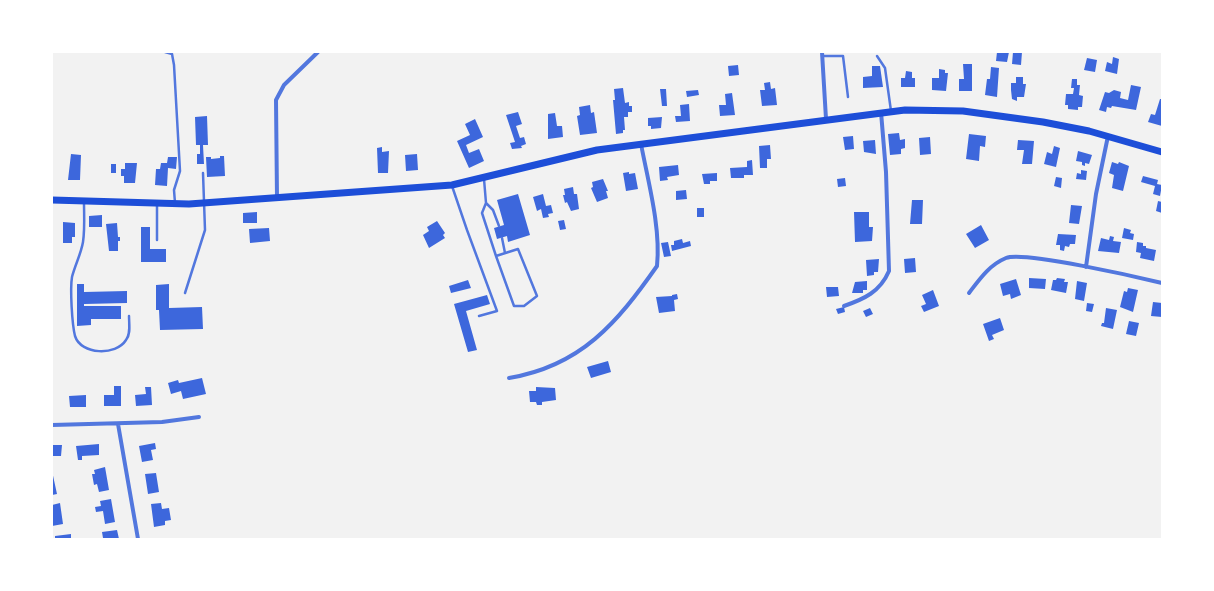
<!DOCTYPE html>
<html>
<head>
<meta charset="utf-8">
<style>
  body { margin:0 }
  #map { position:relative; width:1214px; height:591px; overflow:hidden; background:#f2f2f2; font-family:"Source Sans 3",sans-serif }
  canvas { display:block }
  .frame { position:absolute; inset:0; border:53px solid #fff; pointer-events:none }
</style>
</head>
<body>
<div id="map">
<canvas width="1214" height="591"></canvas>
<div class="frame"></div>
</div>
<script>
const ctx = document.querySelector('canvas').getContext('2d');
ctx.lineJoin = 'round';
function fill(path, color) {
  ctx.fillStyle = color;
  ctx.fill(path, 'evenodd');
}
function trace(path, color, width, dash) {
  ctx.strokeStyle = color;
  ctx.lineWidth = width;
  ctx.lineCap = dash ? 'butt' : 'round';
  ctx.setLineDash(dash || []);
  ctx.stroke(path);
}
fill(new Path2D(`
  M997 52H1009L1007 62 996 61Z
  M1013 52H1022L1021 65 1012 64Z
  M1113 57 1119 59 1117 74 1105 71 1107 62 1112 64Z
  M1087 58 1097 60 1095 72 1084 70Z
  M963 64H972V91H959V79H964Z
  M738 65 739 75 729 76 728 66Z
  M872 66H880L883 87 863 88V77L872 76Z
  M991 67 999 68 997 97 985 95 987 79H990Z
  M939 69 945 70V73H948L946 91 932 90V78H939Z
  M906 71 912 72V78H915V87H901V78H905Z
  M1016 77H1023V84H1026L1024 97H1017V101L1012 99 1011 90V83H1016Z
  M1072 79H1077V85H1080L1079 95 1083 96 1082 107H1078V110L1068 109V105H1065L1066 94H1073L1074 88H1071Z
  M770 82 771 89 775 88 777 105 762 106 760 90H765L764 83Z
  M1131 85 1141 87 1136 110 1112 106 1111 108 1107 107 1106 112 1099 110 1105 92 1109 93 1114 90 1121 92 1120 98 1128 100Z
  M623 88 625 103 629 102V106H632V112H628V117H624L625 130H623V133L616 134 613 100H615L614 89Z
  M660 89H666L667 106H662Z
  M698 90 699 95 687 97 686 91Z
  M732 93 735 115 720 116 719 105H726L725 94Z
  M1160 99H1162V126L1148 122 1151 114 1155 115Z
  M689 104 690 121 676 122 675 116H681L680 105Z
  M590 105 591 113 594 112 597 133 580 135 577 116 580 115 579 107Z
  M518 112 522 124 516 126 520 138 524 137 526 144 521 146 522 148 512 149 510 143 515 142 506 115Z
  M555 113 557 126H562L563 137 548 139V114Z
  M207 116 208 145H203L204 164H197V154H200V145H196L195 117Z
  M662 117 661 128 651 129V126H648V118Z
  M475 119 483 137 466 145 469 153 479 149 484 161 469 168 457 141 470 135 465 124Z
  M899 133 900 140 905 139V148L901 149V154L890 155 888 134Z
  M969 134 986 136 985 147 980 146 979 161 966 159Z
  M853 136 854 149 845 150 843 137Z
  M930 137 931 154 920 155 919 138Z
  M875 140 876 154 864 152 863 141Z
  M1018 140 1034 141 1032 164H1022L1024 150H1017Z
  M770 145 771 159H767V168H760L759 146Z
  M1054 146 1060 148 1056 167 1044 164 1047 152 1052 154Z
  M382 147V152L389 151 388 173H378L377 148Z
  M1078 151 1092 155 1089 164 1085 163V166L1082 165V162L1076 161Z
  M71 154 81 155 80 180H68Z
  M417 154 418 170 406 171 405 155Z
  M220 156H224L225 176 207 177 206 157H211V159L220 158Z
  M168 157H177L176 169 168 168 167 186 155 185 156 169H160L161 163H167Z
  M752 160 753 175H744V178H731L730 168 747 167V161Z
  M1112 162 1118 164 1119 162 1129 166 1123 191 1112 188 1114 175 1109 173Z
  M125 163H137L135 183H124V176H121V169H125Z
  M111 164H116V173H111Z
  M678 165 679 175 667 177 668 180 660 181 659 167Z
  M1081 170 1087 171 1086 180 1076 179 1077 173 1081 174Z
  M629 172V174L635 173 638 189 626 191 623 173Z
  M717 173V181H710V184H704L702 174Z
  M1143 176 1158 180 1157 184 1162 185 1160 196 1153 194 1155 186 1141 182Z
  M1056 177 1062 178 1061 188 1054 186Z
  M845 178 846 186 838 187 837 179Z
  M603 179 608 191H606L608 198 597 202 591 188 593 187 592 182Z
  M573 187 574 194H577L579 209 571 211 567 202 565 203 563 195H565L564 189Z
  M686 190 687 199 676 200V191Z
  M518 194 530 235 508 242 507 236 497 239 494 228 504 225 497 200Z
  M543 194 546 206 551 205 553 213 548 214 549 217 543 218 541 209 537 211 533 197Z
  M912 200H923L922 224H910Z
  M1158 201 1162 202V213L1156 211Z
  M1071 205 1082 206 1079 224 1069 223Z
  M697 208H704V217H697Z
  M257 212V223H243V213Z
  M854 212H869V227H873L872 241 855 242Z
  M102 215V227H89V216Z
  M564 220 566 229 560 230 558 221Z
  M437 221 445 233 443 235 445 238 429 248 423 235 429 231 427 227Z
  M63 222 75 223V237H72V243H63Z
  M117 223 118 237H120V241H118V251H109L106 224Z
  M981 225 989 240 975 248 966 234Z
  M141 227H150V249H166V262H141Z
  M269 228 270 241 250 243 249 229Z
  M1124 228 1131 230 1130 233 1134 234 1133 240 1122 238Z
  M1058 234 1076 235 1075 244H1070L1069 247 1065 246 1064 251 1060 250V245H1056Z
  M1110 236 1114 237 1113 241 1121 242 1119 253 1098 251 1101 238 1109 240Z
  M682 239 683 243 690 241 691 246 672 251 671 245H674V241Z
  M668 242 671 256 664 257 661 243Z
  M1137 242 1143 243V246H1146V248L1156 250 1154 261 1140 258 1141 253 1136 252Z
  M915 258 916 272 905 273 904 259Z
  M879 259 878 272H874V275L867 276 866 260Z
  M1029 278 1046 279 1045 289 1029 288Z
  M1057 278 1065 279 1064 282H1068L1066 293 1051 290 1053 280H1056Z
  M1016 279 1021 295 1011 299 1010 294 1003 296 1000 284Z
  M468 280 471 288 451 293 449 286Z
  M867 281V290H863V293H852L855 282Z
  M1077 281 1087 283 1084 301 1075 299Z
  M77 284H84V292L127 291V303L84 304V306H121V319H91V325L77 326Z
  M169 284V308L202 307 203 329 160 330 159 310H156V285Z
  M826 287H838L839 296 827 297Z
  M1128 288 1138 290 1133 312 1120 307 1124 291 1127 292Z
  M933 290 939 306 924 312 921 306 926 304 922 295Z
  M677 294 678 299 674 300 675 311 659 313 656 297 672 296V295Z
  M487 295 490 304 466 311 477 350 468 352 454 304Z
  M1153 302 1162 303V317L1151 316Z
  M1087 303 1094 304 1092 312 1086 311Z
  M844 307 845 312 838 314 836 309Z
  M870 308 873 314 866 317 863 311Z
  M1106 308 1117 310 1113 329 1101 326 1102 323H1104Z
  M1000 318 1004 330 992 335 994 339 989 341 983 324Z
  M1129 321 1139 323 1136 336 1126 334Z
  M608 361 611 372 591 378 587 367Z
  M202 378 206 394 183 399 181 391 171 394 168 383 178 380 179 383Z
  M114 386H121V406H104V395H114Z
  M145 387H151L152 405 136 406 135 395 146 394Z
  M536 387 555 388 556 400 542 402V405H537L536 402H530L529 391H536Z
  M86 395V407H70L69 396Z
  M155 443 156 449 151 450 153 460 142 462 139 446Z
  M99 444V455L82 456V460H78L76 446Z
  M52 445H62L61 456H52Z
  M105 467 109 490 99 492 97 484 94 485 92 474H95L94 470Z
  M52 471 57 494 52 495Z
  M156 473 159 492 148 494 145 474Z
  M111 499 115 522 105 524 103 511 96 512 95 507 101 506 100 501Z
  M60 503 63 524 52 526V505Z
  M161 503 162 509 169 508 171 520 165 521V525L154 527 151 504Z
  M117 530 119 539 103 538 102 532Z
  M71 534V539H55V536Z`), '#3d67dc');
trace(new Path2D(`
  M165 52 172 54 174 65 180 171 174 190 175 203
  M822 56H843L848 97
  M877 56 885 68 891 111
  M484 179 486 203 482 213 496 256 518 249 537 296 524 306H514L496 256
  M452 186 467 230 497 311 479 316
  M84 202C84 215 85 229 83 242 81 254 75 265 72 277 70 289 72 324 75 336 81 355 116 356 126 340 131 334 129 324 129 316
  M486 203 493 210 499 226
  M502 238 505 253
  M157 240V205
  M185 293 205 230 203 173`), '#5277de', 2.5);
trace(new Path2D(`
  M822 52 826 119
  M277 198 276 100 284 85 318 52
  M1086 267 1096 194 1108 136
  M969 293C979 280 989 265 1006 258 1024 251 1137 277 1162 283
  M844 306C864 299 880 292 889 271L886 172 881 112
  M509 378C581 366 617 323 657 266 661 228 648 181 641 144
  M118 424 138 539
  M52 425 162 422 199 417`), '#5277de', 4);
trace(new Path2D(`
  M52 200 189 204 452 185 597 150 905 110 963 111 1043 122 1089 131 1162 152`), '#1d4ed8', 7);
</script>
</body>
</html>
